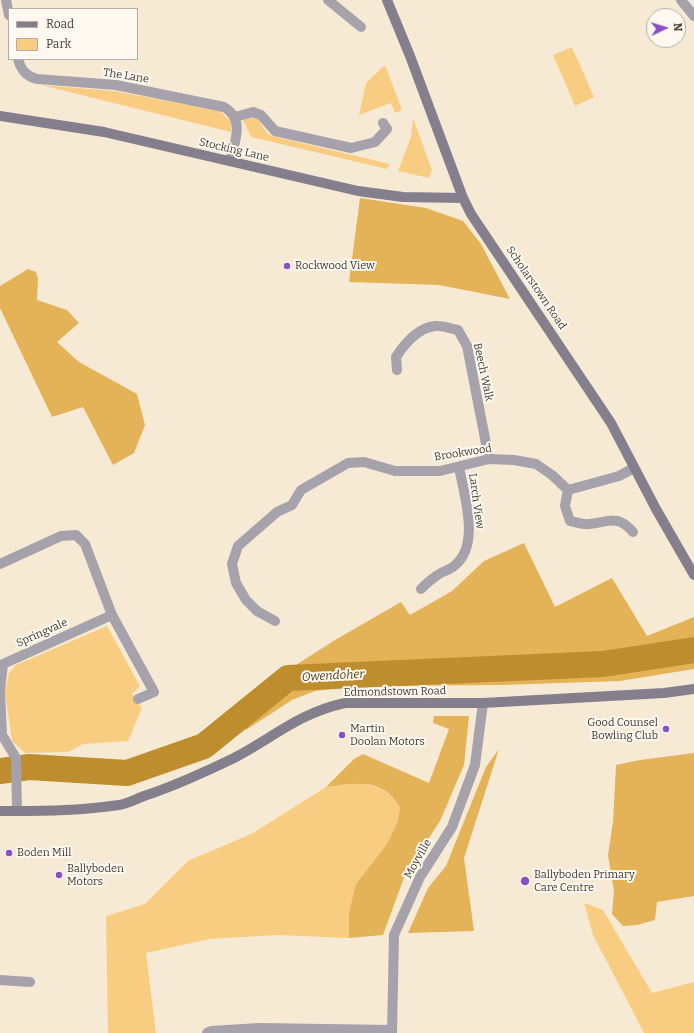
<!DOCTYPE html>
<html>
<head>
<meta charset="utf-8">
<style>
  body { margin:0 }
  #map { position:relative; width:694px; height:1033px; overflow:hidden; background:#f7ead5; font-family:Bitter,serif }
  canvas { display:block }
  .legend { position:absolute; left:8px; top:8px; width:130px; height:52px; box-sizing:border-box; background:#fef8f0; border:1px solid #b2ada5; margin:0; padding:5px 7px; list-style:none; font-size:12px; color:#413c34 }
  .legend li { display:flex; align-items:center; gap:8px; height:20px }
  .legend b { width:20px; border:1px solid #b2ada5 }
  .north { position:absolute; left:646px; top:8px; width:40px; height:40px; box-sizing:border-box; background:#fef8f0; border:1px solid #b2ada5; border-radius:50%; rotate:86deg; font-size:11px; font-weight:700; line-height:16px; text-align:center; color:#413c34 }
  .north::after { content:''; display:block; margin:auto; width:14px; height:18px; background:#884fc6; clip-path:polygon(50% 0,100% 100%,50% 72%,0 100%) }
</style>
</head>
<body>
<div id="map">
<canvas width="694" height="1033"></canvas>
<ul class="legend">
<li><b style="height:5px;background:#847f8d"></b>Road</li>
<li><b style="height:11px;background:#f9cd81"></b>Park</li>
</ul>
<div class="north">N</div>
</div>
<script>
const ctx = document.querySelector('canvas').getContext('2d');
ctx.lineJoin = 'round';
function fill(path, color) {
  ctx.fillStyle = color;
  ctx.fill(path, 'evenodd');
}
function trace(path, color, width, dash) {
  ctx.strokeStyle = color;
  ctx.lineWidth = width;
  ctx.lineCap = dash ? 'butt' : 'round';
  ctx.setLineDash(dash || []);
  ctx.stroke(path);
}
function write(font, color, halo, rows, align = 'center') {
  ctx.font = font + ' Bitter,serif';
  ctx.lineWidth = 4;
  ctx.setLineDash([]);
  ctx.textBaseline = 'middle';
  ctx.strokeStyle = halo;
  ctx.fillStyle = color;
  for (const [text, x, y, turn = 0] of rows) {
    ctx.save();
    ctx.translate(x, y);
    ctx.rotate((+turn || 0) * Math.PI / 180);
    ctx.textAlign = isNaN(turn) ? turn : align;
    if (halo) ctx.strokeText(text, 0, 0);
    ctx.fillText(text, 0, 0);
    ctx.restore();
  }
}
fill(new Path2D(`
  M572 47 594 97 575 106 553 55Z
  M385 65 402 110 395 113 391 103 359 115 366 83Z
  M41 85 114 91 220 111 231 122V132Z
  M249 117 258 119 267 133 272 136 390 164 387 169 251 137 243 120Z
  M413 118 432 170 429 178 398 171 411 137Z
  M107 626 140 686 132 694 142 708 128 741 83 744 68 752 25 753 12 741 5 692 9 673 16 665Z
  M357 783C378 785 390 790 400 808L397 823 387 844 356 884 349 912V938L277 935 210 939 146 953 156 1033H108L106 916 145 904 188 861 253 833 326 787Z
  M584 903 603 910 652 993 694 982V1033H644L593 935Z`), '#f9cd81');
fill(new Path2D(`
  M360 198 426 208 463 221 481 244 510 299 439 285 349 282Z
  M28 269 36 272 38 279 37 300 67 310 79 323 57 342 79 362 137 394 145 425 134 453 113 465 83 407 52 417 0 308V286Z
  M524 543 555 607 612 578 647 636 694 617V669L620 681 501 685 358 686 315 691 292 700 246 730 234 711 285 672 335 640 401 602 410 615 452 591 484 561Z
  M434 716H469L464 765 440 821 405 875 383 935 349 938V912L356 884 387 844 397 823 400 808C383 777 357 783 326 787L354 759 363 754 429 783 449 729 433 723Z
  M499 749 464 858 474 931 408 933 428 888 446 866 486 767Z
  M694 753V896L657 902 655 920 637 925 623 926 612 914 614 891 608 855 613 822 616 765 640 760Z`), '#e4b257');
trace(new Path2D(`
  M0 771 29 767 127 773 204 746 288 678 603 664 694 650`), '#be8d2e', 26);
trace(new Path2D(`
  M6 0 9 15
  M328 0 361 27
  M681 0 694 16
  M18 59C21 70 26 76 37 79L116 85 224 107C245 119 235 142 230 161
  M235 117 253 112 261 115 275 131 351 148 375 142 387 129 383 123
  M397 370 396 357C405 343 418 328 435 326 442 325 451 329 458 330L467 346 489 459
  M568 490 565 506 570 521C576 522 583 525 589 524 609 522 617 514 633 532
  M0 564 61 536 76 535 85 544 112 615 154 692 138 699
  M421 589C425 585 430 580 435 577 440 572 448 571 454 566 481 546 464 495 459 467
  M275 621 257 611 246 600 236 583 232 564 238 546 277 512 292 505 301 490 348 463 364 462 395 471H440L489 459 514 460 536 464 552 475 568 490 619 476 634 468
  M17 811 16 758 2 735 0 691 3 664 112 615
  M0 980 30 982
  M207 1033 211 1031 259 1028 392 1030
  M392 1033 394 935 420 877 452 827 475 765 483 703`), '#a6a2ac', 10);
trace(new Path2D(`
  M387 0 410 56 463 198 471 214 611 423 656 509 694 575
  M0 116 104 132 358 191 403 197 463 198
  M0 811C39 811 80 811 119 805 127 804 136 799 144 796 175 786 205 772 234 758 274 737 299 713 345 703H483L664 693 694 689`), '#847f8d', 10);
for (const [x, y, r, color] of [
  [287,266,4,"#884fc6"],
  [666,729,4,"#884fc6"],
  [342,735,4,"#884fc6"],
  [9,853,4,"#884fc6"],
  [59,875,4,"#884fc6"],
  [525,881,5,"#884fc6"]
]) {
  const dot = new Path2D();
  dot.arc(x, y, r, 0, 2 * Math.PI);
  ctx.fillStyle = color;
  ctx.fill(dot);
  trace(dot, '#fef8f0', 1.5);
}
write('11px', '#413c34', '#fef8f0', [
  ["The Lane",126,76,9],
  ["Stocking Lane",234,150,13],
  ["Scholarstown Road",536,288,56],
  ["Beech Walk",483,372,78],
  ["Brookwood",463,453,-9],
  ["Larch View",476,501,82],
  ["Springvale",42,633,-24],
  ["Edmondstown Road",395,692,-1],
  ["Moyville",418,859,-60]
]);
write('11px', '#413c34', '#fef8f0', [
  ["Rockwood View",295,266],
  ["Good Counsel",658,723,"right"],
  ["Bowling Club",658,736,"right"],
  ["Martin",350,729],
  ["Doolan Motors",350,742],
  ["Boden Mill",17,853],
  ["Ballyboden",67,869],
  ["Motors",67,882],
  ["Ballyboden Primary",534,875],
  ["Care Centre",534,888]
], 'left');
write('italic 12px', '#55401a', '#fef8f0', [
  ["Owendoher",333,676,-3]
]);
</script>
</body>
</html>
